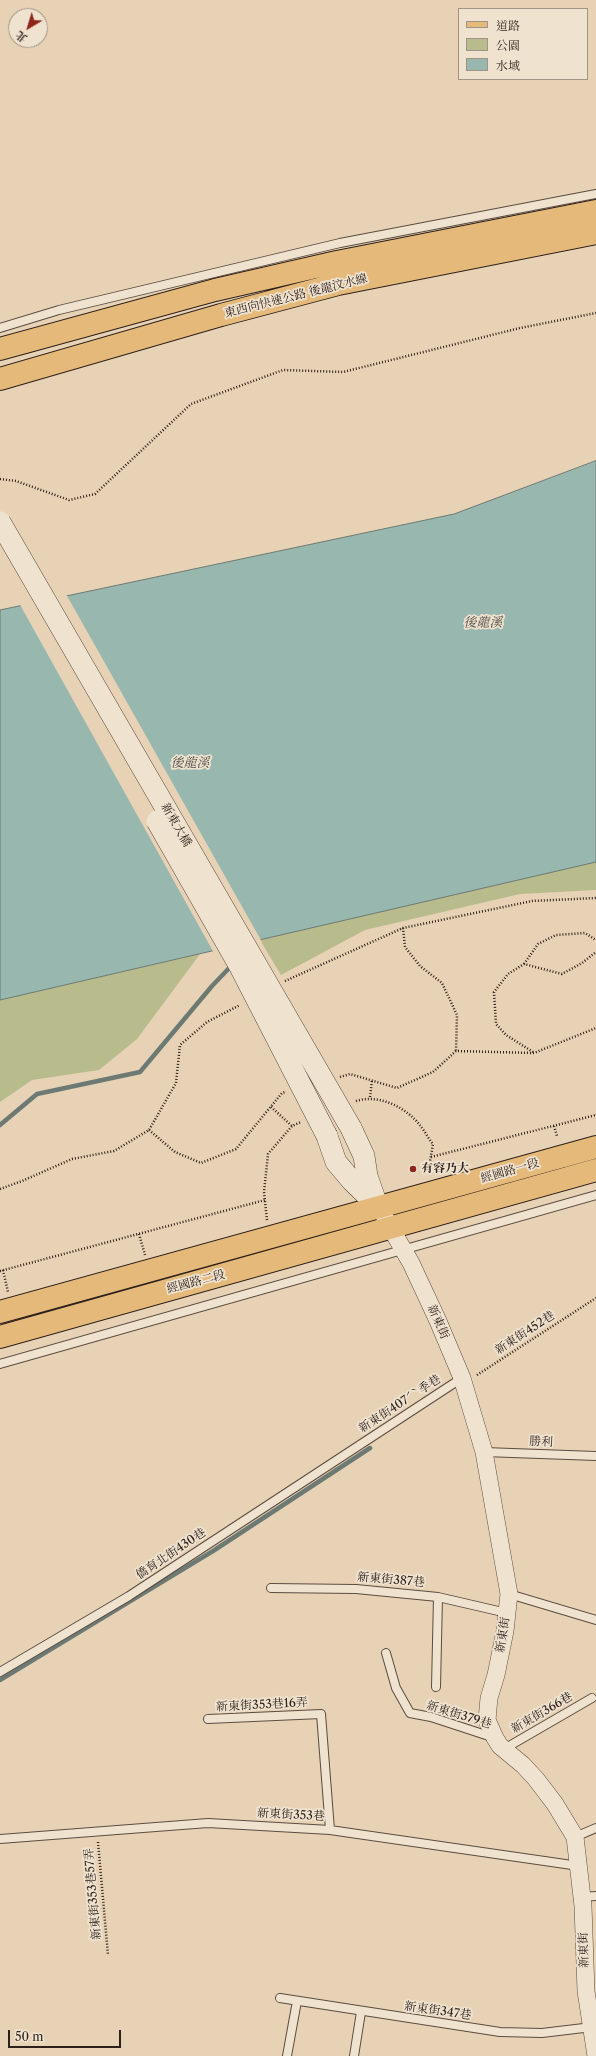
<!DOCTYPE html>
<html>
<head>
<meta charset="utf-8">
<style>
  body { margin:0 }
  #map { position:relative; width:596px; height:2056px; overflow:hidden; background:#e7d2b5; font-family:"Libre Caslon Text","Noto Serif TC",serif }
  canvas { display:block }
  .legend { position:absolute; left:458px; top:8px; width:130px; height:72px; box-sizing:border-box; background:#efe2cf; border:1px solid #a19486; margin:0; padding:5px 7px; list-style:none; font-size:12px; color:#2d1f19 }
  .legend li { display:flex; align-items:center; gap:8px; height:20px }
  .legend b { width:20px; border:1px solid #a19486 }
  .north { position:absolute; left:8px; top:8px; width:40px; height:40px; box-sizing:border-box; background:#efe2cf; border:1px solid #a19486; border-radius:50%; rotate:218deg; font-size:11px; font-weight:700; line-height:16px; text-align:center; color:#2d1f19 }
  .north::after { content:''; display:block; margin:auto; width:14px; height:18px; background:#8f2418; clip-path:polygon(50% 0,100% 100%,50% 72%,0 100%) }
  .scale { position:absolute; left:8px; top:2030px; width:113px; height:18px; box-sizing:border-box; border:2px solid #2d1f19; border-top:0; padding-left:5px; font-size:12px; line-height:14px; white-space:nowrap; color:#2d1f19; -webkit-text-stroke:3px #efe2cf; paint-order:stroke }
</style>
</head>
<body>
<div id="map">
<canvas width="596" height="2056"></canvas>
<ul class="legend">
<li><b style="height:5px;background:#e4b97a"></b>道路</li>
<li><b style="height:11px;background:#b8bb8c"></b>公園</li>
<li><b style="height:11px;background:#97b7af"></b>水域</li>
</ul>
<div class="north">北</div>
<div class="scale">50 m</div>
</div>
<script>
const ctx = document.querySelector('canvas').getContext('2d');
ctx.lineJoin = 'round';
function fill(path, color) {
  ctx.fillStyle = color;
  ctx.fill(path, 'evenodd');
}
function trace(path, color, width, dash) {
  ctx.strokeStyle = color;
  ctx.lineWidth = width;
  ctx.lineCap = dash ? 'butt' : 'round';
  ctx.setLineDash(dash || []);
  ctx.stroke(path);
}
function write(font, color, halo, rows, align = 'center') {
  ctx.font = font + ' "Libre Caslon Text","Noto Serif TC",serif';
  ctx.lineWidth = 3.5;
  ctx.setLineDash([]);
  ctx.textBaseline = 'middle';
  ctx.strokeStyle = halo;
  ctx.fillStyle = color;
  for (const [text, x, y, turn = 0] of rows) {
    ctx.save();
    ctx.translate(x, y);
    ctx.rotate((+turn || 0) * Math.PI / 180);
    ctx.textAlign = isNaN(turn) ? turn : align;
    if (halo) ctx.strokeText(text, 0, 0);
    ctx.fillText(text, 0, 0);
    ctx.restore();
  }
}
fill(new Path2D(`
  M596 857V890L520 894 365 930 281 975 260 940Z
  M200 954 137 1039 99 1070 32 1080 0 1102V1000Z`), '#b8bb8c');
const water = new Path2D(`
  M596 461V862L0 1000V610L454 514Z`);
fill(water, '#97b7af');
trace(water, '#6d7a73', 1);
fill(new Path2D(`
  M66 594 262 942 214 953 19 603Z`), '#e7d2b5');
trace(new Path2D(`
  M0 1125 37 1094 140 1072 212 986 233 964
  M0 1680 213 1551 370 1448`), '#6d7a73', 4.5);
const service = new Path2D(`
  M0 328 59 310 340 243 596 194
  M0 1364 596 1195
  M484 1452 596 1456
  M271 1588 356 1589 438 1597 507 1613
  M509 1594 596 1620
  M386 1653 396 1688 410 1713 431 1717 495 1738
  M0 1672 129 1596 462 1378
  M436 1687 438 1597
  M208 1719 321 1714 330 1830
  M504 1749 592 1698
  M575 1837 596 1828
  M0 1839 208 1823 330 1830 579 1866
  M582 1897 596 1896
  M280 1998 500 2032 542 2033 592 2027
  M287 2056 297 2001
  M354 2056 361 2012`);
const minor = new Path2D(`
  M385 1218 411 1263 438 1321 462 1378 484 1452 509 1594 505 1631 496 1675 489 1698 487 1720 495 1738 500 1746 523 1765 536 1779 555 1804 575 1837 583 1906 586 1991 596 2056`);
const tertiary = new Path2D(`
  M351 1128 364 1156 367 1176 376 1202
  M327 1136 336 1162 352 1181 378 1206`);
const primary = new Path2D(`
  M0 1312 596 1147
  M0 1337 596 1170`);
const trunk = new Path2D(`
  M0 349 215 290 337 262 596 211
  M0 379 221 315 338 284 596 233`);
trace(service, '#5c4c40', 10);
trace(minor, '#5c4c40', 18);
trace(tertiary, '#5c4c40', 22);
trace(primary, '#2d1f19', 24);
trace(trunk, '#2d1f19', 24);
trace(new Path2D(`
  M0 479 16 481 69 500 95 494 191 404 283 370 343 372 520 328 596 313
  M403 928 405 947 420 966 442 983 457 1015 456 1051
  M524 964 538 944 556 935 585 933 596 940
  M285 981 403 928 532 901 596 898
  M533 1052 506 1035 496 1024 494 992 508 974 524 964 562 974 582 963 596 952
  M340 1077 350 1074 397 1088 433 1072 456 1051 534 1053 596 1028
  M370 1097 372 1080
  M356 1101C378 1094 404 1106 419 1124 424 1130 428 1138 433 1144L429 1167
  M271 1107 292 1126
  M554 1126 557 1136
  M149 1130 175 1152 201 1163 236 1149 282 1093 285 1092
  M431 1157 596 1115
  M0 1189 22 1181 72 1159 114 1151 149 1130 176 1083 180 1045 207 1022 240 1005
  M267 1220 264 1192 268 1154 292 1126 301 1122
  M139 1234 145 1255
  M3 1270 8 1292
  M0 1271 265 1200
  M477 1375 596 1298
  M98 1842 108 1955`), '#2d1f19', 2.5, [1, 2]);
trace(service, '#efe2cf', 8);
trace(minor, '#efe2cf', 17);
trace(tertiary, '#efe2cf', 21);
trace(primary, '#e4b97a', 22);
trace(trunk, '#e4b97a', 22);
const tertiaryBridge = new Path2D(`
  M0 522 351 1128
  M157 821 239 965 327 1136`);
trace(tertiaryBridge, '#5c4c40', 22, []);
trace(tertiaryBridge, '#efe2cf', 21);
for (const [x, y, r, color] of [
  [413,1169,4,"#8f2418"]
]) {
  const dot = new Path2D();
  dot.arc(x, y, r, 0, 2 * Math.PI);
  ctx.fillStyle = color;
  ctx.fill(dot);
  trace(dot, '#efe2cf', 1.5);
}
write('12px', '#2d1f19', '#efe2cf', [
  ["東西向快速公路 後龍汶水線",296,296,-14],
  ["新東大橋",176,825,60],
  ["經國路一段",510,1171,-16],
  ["經國路二段",196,1282,-15],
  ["新東街",438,1322,66],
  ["新東街452巷",525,1333,-33],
  ["新東街407ˊˋ季巷",400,1404,-33],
  ["勝利",541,1442,2],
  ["僑育北街430巷",171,1554,-34],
  ["新東街387巷",391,1580,5],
  ["新東街",503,1635,-81],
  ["新東街353巷16弄",262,1705,-3],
  ["新東街366巷",542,1713,-30],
  ["新東街379巷",459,1715,17],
  ["新東街353巷",291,1815,3],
  ["新東街353巷57弄",93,1894,-95],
  ["新東街",584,1950,-92],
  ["新東街347巷",438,2011,8]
]);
write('bold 12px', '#2d1f19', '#efe2cf', [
  ["有容乃大",421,1169]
], 'left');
write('italic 13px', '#4d4d46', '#efe2cf', [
  ["後龍溪",483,623,-1],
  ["後龍溪",190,763]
]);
</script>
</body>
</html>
